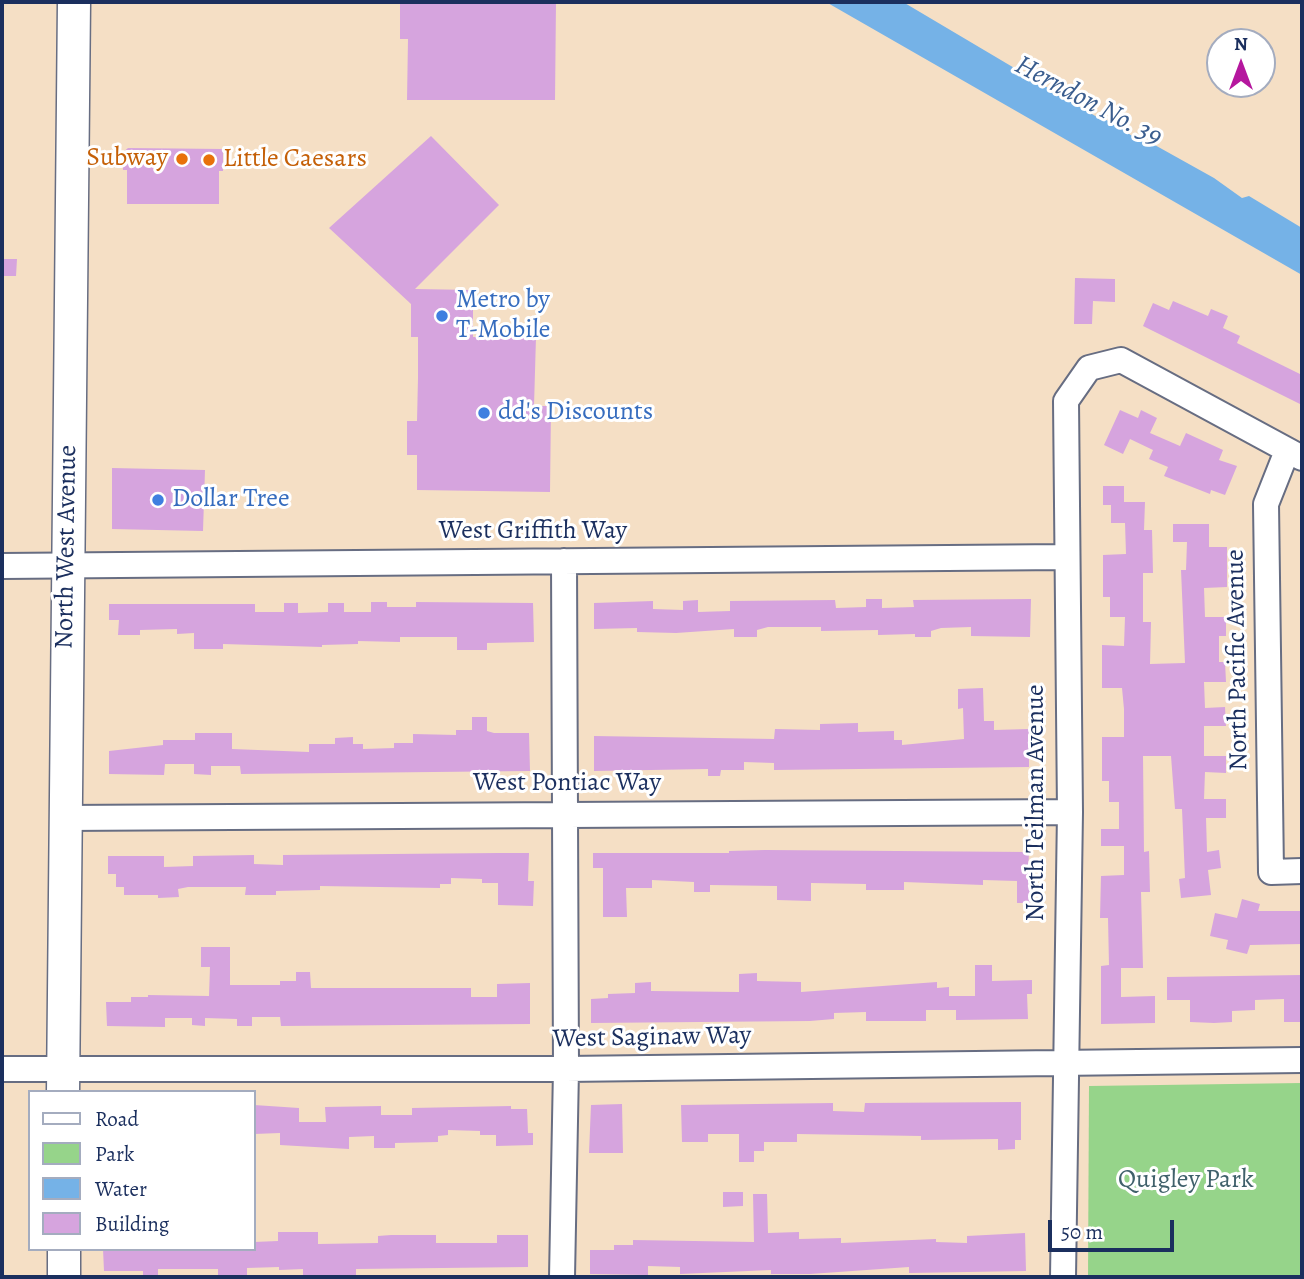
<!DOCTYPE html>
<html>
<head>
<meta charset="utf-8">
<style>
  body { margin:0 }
  #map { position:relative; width:1304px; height:1279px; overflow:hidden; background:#f5dfc5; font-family:Alegreya,serif }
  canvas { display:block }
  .frame { position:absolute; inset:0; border:4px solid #1b2f5e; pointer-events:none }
  .legend { position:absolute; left:28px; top:1090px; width:228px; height:161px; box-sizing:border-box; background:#fff; border:2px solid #a4acbf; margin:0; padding:9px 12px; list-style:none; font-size:21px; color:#1b2f5e }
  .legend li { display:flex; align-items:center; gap:14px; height:35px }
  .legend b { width:35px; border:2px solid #a4acbf }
  .north { position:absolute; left:1206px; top:28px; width:70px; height:70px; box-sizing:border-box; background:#fff; border:2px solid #a4acbf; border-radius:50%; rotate:0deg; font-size:19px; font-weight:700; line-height:28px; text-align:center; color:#1b2f5e }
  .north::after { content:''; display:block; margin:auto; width:24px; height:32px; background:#b5179e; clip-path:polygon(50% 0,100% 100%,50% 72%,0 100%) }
  .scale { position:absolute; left:1048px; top:1220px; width:126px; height:32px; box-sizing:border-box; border:4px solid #1b2f5e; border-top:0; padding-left:9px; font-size:21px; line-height:24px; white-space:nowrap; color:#1b2f5e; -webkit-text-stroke:5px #fff; paint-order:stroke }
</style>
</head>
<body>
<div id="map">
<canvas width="1304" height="1279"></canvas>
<div class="frame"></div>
<ul class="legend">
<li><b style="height:9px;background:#fff"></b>Road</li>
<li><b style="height:19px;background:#96d48a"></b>Park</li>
<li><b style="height:19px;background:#75b2e7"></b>Water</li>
<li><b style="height:19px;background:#d6a4de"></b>Building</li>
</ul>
<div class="north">N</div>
<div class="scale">50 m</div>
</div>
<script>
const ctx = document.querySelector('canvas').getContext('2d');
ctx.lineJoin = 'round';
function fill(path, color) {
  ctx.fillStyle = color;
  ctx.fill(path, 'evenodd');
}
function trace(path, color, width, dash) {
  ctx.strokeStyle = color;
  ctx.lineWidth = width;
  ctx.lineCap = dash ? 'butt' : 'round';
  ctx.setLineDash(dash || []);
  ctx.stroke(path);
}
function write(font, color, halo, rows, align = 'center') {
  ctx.font = font + ' Alegreya,serif';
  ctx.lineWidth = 6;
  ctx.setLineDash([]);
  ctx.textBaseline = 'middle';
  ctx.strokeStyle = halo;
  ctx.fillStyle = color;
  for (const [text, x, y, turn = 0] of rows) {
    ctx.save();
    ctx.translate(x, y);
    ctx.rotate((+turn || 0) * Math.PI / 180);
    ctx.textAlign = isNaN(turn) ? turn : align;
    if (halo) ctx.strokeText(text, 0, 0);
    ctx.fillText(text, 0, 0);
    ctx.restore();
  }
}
fill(new Path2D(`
  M1302 1083V1277H1088L1089 1086Z`), '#96d48a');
fill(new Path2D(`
  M826 2H903L1097 117 1112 122 1138 140 1153 144 1214 178 1242 198 1249 196 1302 228V275Z`), '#75b2e7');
fill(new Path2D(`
  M400 2H556L555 100H407L408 39H400Z
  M431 136 499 205 415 289 473 290V337H536L534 406H551L550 492 417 490V455H407V421H417L418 378V337H411V304L329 228Z
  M128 148 223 149V171H219V204H127V170H123L122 153Z
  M2 259H17L16 276H2Z
  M1075 278 1115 279V302L1093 301 1092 324H1074Z
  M1173 301 1208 316 1211 309 1228 316 1223 328 1240 336 1237 343 1302 375V405L1143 326 1153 303 1169 310Z
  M1120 410 1138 418 1141 410 1157 418 1150 433 1180 446 1186 433 1223 450 1219 460 1237 466 1225 495 1211 490 1210 494 1164 476 1168 467 1149 459 1153 450 1130 439 1123 454 1104 445Z
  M112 468 205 470 203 531 112 529Z
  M1103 486H1124V502H1145L1144 530H1152L1153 573H1143V622H1151L1150 664 1185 663 1181 570H1186L1187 542H1173V524H1209V547H1227V587L1204 588 1205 617H1226V636H1219V662H1225L1226 682H1204L1205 708 1225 707 1226 726H1204V756H1226V773L1205 772 1204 799H1226V818H1206L1207 852 1219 850 1221 868 1208 870 1211 895 1181 898 1179 879 1185 878 1182 809H1175L1171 756H1143L1144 852 1149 851 1150 892H1141L1143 968H1121V997L1155 996V1023L1101 1024V966L1109 965 1108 918H1100L1101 876 1124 875V846H1101V829H1119V802H1109V781H1102V737H1124V709L1122 688H1102V645L1124 646 1125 617H1110V597H1103V555L1126 554 1125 523H1111V505H1103Z
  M866 599H882V608L914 607 913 600 1031 599 1030 637 971 636V627L941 628 931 631V637H915V634L878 635V630L821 631V627H768L757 630V637H734V629L676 633 637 632V628L594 629V603L653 601V609L683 610V601L698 600V612L730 611V601L835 600 836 608 866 607Z
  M371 602H387V607H416V602L533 603 534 642 487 643V650H457V637H400V642L358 641V644L322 645V647L223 644V649H194V633L177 634V629L140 630V635H118L119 620H109V604H255V612H284V603H298V613L328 612V603H344V612H371Z
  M983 688 984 721H994V730L1029 729V767L774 770V763L744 762V770H721L720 776H708V769L594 771V736L774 739 775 729 820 730V724L858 723V732L894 731V740H902V745L964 739 963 708 958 709V689Z
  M472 717H487V731L494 733H529L530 771 241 774 240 766H211V775L194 774V764H165L164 775 109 774V751L163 745V740H195V733H232V749L309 752V744H335V738L353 737V744H363V749L394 748V743H413V734L456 735V730H472Z
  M765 850 1029 852 1028 875H1034V903H1017V881L983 880V885L904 882V890H866V884L811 883V901L777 900V886L710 885V892H694V882L652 880V888H626L627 917H603V868H593V853H729V851Z
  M499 853H529L528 881H534L533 906 498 905V883H482V879L451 878V884H440V888L320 886V890L276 891V895H245L246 887H188L178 889 179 897 158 898V895H124V887H116V874H108V856H164V867L193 866V856L254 855V864L283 865V855Z
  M1242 899 1260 904 1258 911H1302V944L1250 945 1247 954 1226 949 1228 940 1210 936 1215 913 1237 918Z
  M201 947H230V985H280V981H296V972H310L311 988H471V997H497V984L530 983V1024L281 1026 280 1017H252V1026H237V1019L205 1018V1026L192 1025V1018H165V1027L107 1026 106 1002H131V997H148V995L209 996 210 967H201Z
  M975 965H992V981L1032 980V994H1027L1028 1019 956 1020V1010H926V1021H866V1012L834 1013V1019L810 1021 591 1023V999L608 998V994L635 993V983L651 982V991L739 992V974L757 973V981L801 982V992L937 982V988L949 987V996H975Z
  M1301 975 1302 1022H1284V999L1255 1000V1010L1232 1011V1022L1214 1023 1190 1022V1000H1167V977Z
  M1021 1102V1140H1015V1149L998 1150V1139L921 1140V1136L797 1134V1142H764V1151H754V1162H739V1134H708V1142H682L681 1105 833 1103V1111L864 1112 865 1103Z
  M622 1104 623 1153H589L591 1105Z
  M254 1105 299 1108V1122H326L325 1107 381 1106V1115H412V1108L511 1106V1109H527L528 1133H533V1145L496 1146V1135H480V1131L448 1130V1135L438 1136V1142L395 1143V1148H374V1136L349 1137V1149L280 1145V1133L254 1134Z
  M723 1192H743V1206L723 1207Z
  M753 1194H767L768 1233 799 1232V1239L841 1238V1243L936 1239V1242L967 1243V1236L1025 1233 1026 1271 909 1273V1267L810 1274H771V1270L680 1274V1267L648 1266V1275L590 1274V1250H614V1245H633V1240L754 1242Z
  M278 1232H318V1244L378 1243V1236L391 1235H436V1243H497V1235H528V1267L356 1269V1276L318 1277H303V1269L279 1270V1267L247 1268V1277H218V1269H158V1277H143V1271H104L103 1249H254V1242L278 1241Z`), '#d6a4de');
const minor = new Path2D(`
  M1287 451 1266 504 1271 872 1302 871
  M2 566 1065 557
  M64 818 1070 812
  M2 1069H566L1302 1060
  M562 1277 566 1069 564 561
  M1063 1277 1070 812 1066 401 1089 368 1121 360 1302 458`);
const major = new Path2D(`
  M63 1092 74 2
  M64 1249V1277`);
trace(minor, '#676d82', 28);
trace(major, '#676d82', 35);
trace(minor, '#fff', 24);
trace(major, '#fff', 32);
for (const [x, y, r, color] of [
  [182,159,7,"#e8710a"],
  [209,160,7,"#e8710a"],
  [442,316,7,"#3f7fe0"],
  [484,413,7,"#3f7fe0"],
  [158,500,7,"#3f7fe0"]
]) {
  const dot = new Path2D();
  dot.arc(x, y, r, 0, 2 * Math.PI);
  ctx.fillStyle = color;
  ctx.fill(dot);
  trace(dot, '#fff', 2.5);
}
write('26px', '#c56008', '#fff', [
  ["Subway",168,159],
  ["Little Caesars",223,160,"left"]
], 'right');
write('26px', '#366cbe', '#fff', [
  ["Metro by",456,301],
  ["T-Mobile",456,331],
  ["dd's Discounts",498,413],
  ["Dollar Tree",172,500]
], 'left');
write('26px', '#1b2f5e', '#fff', [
  ["West Griffith Way",533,532],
  ["North West Avenue",67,547,-89],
  ["North Pacific Avenue",1238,660,-91],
  ["West Pontiac Way",567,784],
  ["North Teilman Avenue",1037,803,-90],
  ["West Saginaw Way",652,1038,-1]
]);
write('26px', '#40616b', '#fff', [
  ["Quigley Park",1186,1181]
]);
write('italic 28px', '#3a5d8e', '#fff', [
  ["Herndon No. 39",1088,102,28]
]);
</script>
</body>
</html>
